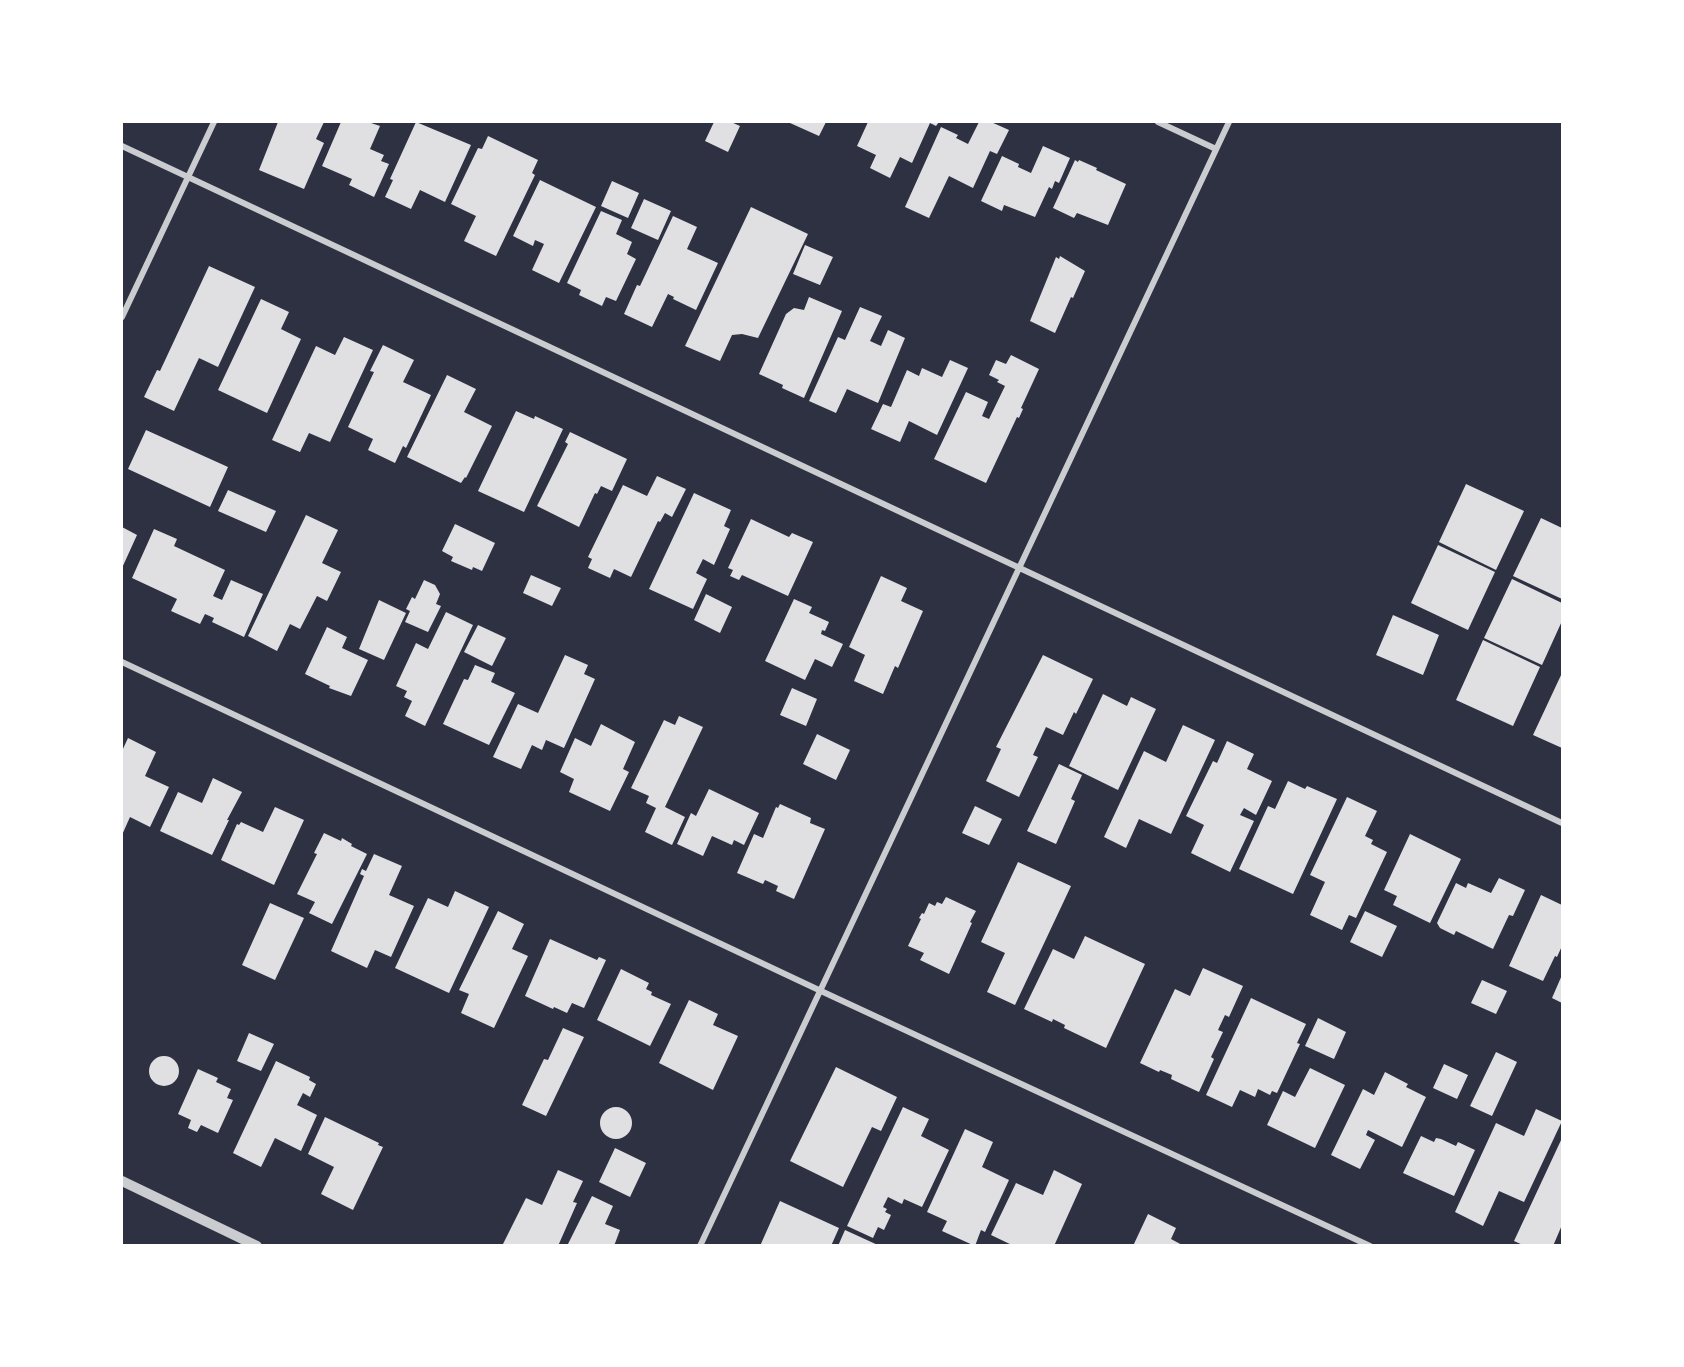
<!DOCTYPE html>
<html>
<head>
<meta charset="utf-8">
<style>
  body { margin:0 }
  #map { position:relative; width:1684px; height:1367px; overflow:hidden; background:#2d3142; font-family:"Space Grotesk",sans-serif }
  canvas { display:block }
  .frame { position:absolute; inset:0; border:123px solid #fff; pointer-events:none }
</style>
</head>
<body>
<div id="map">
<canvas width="1684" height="1367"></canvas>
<div class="frame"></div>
</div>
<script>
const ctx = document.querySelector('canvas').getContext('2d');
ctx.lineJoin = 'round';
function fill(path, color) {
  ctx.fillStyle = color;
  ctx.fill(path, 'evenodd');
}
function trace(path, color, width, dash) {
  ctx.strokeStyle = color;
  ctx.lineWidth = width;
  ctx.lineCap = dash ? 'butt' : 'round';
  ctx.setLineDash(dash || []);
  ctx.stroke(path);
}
fill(new Path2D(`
  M278 122H324L316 139 324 143 304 189 259 170Z
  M341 122H368L380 126 370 149 384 155 381 161 389 164 374 197 349 185 352 179 322 166Z
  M416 122 471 145 445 202 420 190 411 209 385 197 393 180 390 179Z
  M714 122H731L740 126 728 152 705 141Z
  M791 122H826L819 136 790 123Z
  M868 122H939L936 126 930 123 912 163 900 157 890 178 870 168 876 155 857 146Z
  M979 122H991L1009 130 997 154 990 151 973 188 949 176 929 218 905 207 941 127 958 135 956 138 968 144Z
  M488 136 538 160 532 173 535 175 496 256 464 241 476 216 451 204 478 148 482 149Z
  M1043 146 1070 158 1059 183 1055 181 1052 189 1049 187 1035 217 1004 205 1002 211 981 201 1002 156 1019 164 1018 167 1031 173Z
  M1075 160 1078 162 1079 160 1097 168 1096 170 1126 184 1108 225 1077 213 1074 218 1053 208Z
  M540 180 596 207 559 283 532 270 544 244 535 240 533 246 513 236Z
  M612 181 639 193 628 218 601 206Z
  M644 199 671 211 658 240 631 228Z
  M751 207 808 234 758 338 742 334 732 335 720 361 685 346Z
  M601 211 622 220 616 234 632 242 627 254 636 259 616 301 606 297 602 306 579 295 581 290 567 283Z
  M673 216 697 227 687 249 718 263 696 310 673 299 674 297 668 294 652 327 624 314 637 285 640 286Z
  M805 245 833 257 820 285 793 274Z
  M1060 256 1085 271 1073 298 1071 297 1055 333 1030 321 1056 257 1059 259Z
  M209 266 255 287 218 367 199 358 174 411 144 397 157 370 160 371Z
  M809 297 842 311 804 398 782 388 783 385 759 374 786 314 794 308 804 310Z
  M261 299 289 312 281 329 301 339 267 413 218 390Z
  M860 307 882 316 870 341 881 346 888 330 905 338 878 403 847 389 836 413 809 401 838 337 845 340Z
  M344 337 373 350 330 442 309 433 300 452 272 440 316 346 335 355Z
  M383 345 414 360 403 382 431 395 406 448 403 446 395 463 368 450 373 439 348 427 374 372 370 371Z
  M1011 355 1039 369 1021 408 1023 409 1019 418 1017 417 986 483 934 459 966 392 988 402 982 416 989 419 1005 386 997 382 999 380 989 375 996 360 1006 364Z
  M950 360 968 368 937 435 909 421 900 442 871 429 883 404 891 407 907 370 919 376 922 368 942 377Z
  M447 375 476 389 464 412 492 426 466 478 465 477 461 483 407 457Z
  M516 411 534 419 535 416 563 429 524 512 478 491Z
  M146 430 228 467 210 507 128 469Z
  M570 432 627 459 612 491 601 486 597 494 595 493 579 527 537 506 568 444 565 442Z
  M657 476 686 489 672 517 665 513 660 522 658 521 631 577 614 569 610 578 588 568 592 559 588 557 623 485 647 496Z
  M1466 484 1524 511 1496 570 1439 542Z
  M228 490 276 511 266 532 218 511Z
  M694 493 731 510 724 526 730 529 714 565 703 559 696 573 707 579 693 609 649 589Z
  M306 515 338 530 322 563 341 572 327 601 317 596 300 629 290 624 277 651 248 636Z
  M1541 518 1562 528V599L1513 576Z
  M751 519 789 537 792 533 813 542 788 596 742 575 739 580 730 576 733 570 728 568Z
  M455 524 495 543 482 571 473 567 472 570 451 561 453 557 442 551Z
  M122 527 137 535 122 568Z
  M154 529 177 539 174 546 225 570 213 596 222 600 231 580 263 594 244 637 212 622 214 618 205 614 200 624 171 611 177 599 132 578Z
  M1438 545 1495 572 1468 630 1411 603Z
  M531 575 561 588 552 606 523 593Z
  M881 576 907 588 901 601 923 611 898 668 895 666 883 694 854 681 865 655 849 647Z
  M1512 579 1562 603V621L1542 665 1484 638Z
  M424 580 435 585 440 594 436 604 441 606 428 632 405 622 410 611 406 609 412 597 415 599Z
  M706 594 732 607 720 633 694 620Z
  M794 599 812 607 809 613 829 622 825 631 822 630 821 634 843 644 832 667 815 659 805 680 765 661Z
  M379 600 406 613 384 660 359 649Z
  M446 612 473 625 425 726 405 716 412 701 404 697 407 691 396 686 416 643 428 649Z
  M1393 615 1439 635 1423 675 1376 655Z
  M478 625 506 638 492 666 464 652Z
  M327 627 347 637 342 648 368 660 351 696 329 688 330 686 305 674Z
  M1483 640 1540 667 1513 726 1456 700Z
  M565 655 588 665 584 674 595 679 564 748 546 740 542 750 532 745 521 769 493 757 518 704 538 713Z
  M1043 655 1093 679 1076 714 1074 712 1063 735 1046 727 1033 755 1038 757 1019 797 986 781 1001 749 996 747Z
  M475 665 495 673 491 682 515 693 489 745 443 724 464 679 468 680Z
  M1562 673V748L1533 735Z
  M792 688 817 699 806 726 780 715Z
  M1103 694 1127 706 1131 697 1156 709 1118 790 1069 766Z
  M679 716 703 727 665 807 685 817 672 845 645 832 656 808 646 803 649 796 631 788 664 720 675 725Z
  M601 724 635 742 623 769 629 772 610 811 569 792 574 779 560 772 575 738 591 746Z
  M1183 725 1215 740 1171 834 1139 819 1126 848 1104 837 1144 751 1166 762Z
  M817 734 850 750 836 780 803 764Z
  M128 738 156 752 145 776 169 787 150 827 130 817 122 835V751Z
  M1227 741 1254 754 1247 769 1272 781 1256 815 1244 808 1240 815 1254 821 1230 872 1191 853 1204 825 1186 816 1213 761 1217 763Z
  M1059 764 1082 775 1071 799 1075 801 1056 844 1027 831Z
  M213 778 242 792 227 820H229L212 855 160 831 178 792 202 803Z
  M1288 781 1305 789 1307 786 1337 799 1293 894 1239 869 1268 806 1275 809Z
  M709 789 759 813 744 845 734 840 732 845 712 836 703 856 677 844 691 813 696 816Z
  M1347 797 1377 811 1365 836 1373 840 1371 844 1387 852 1356 918 1349 915 1342 930 1310 915 1325 882 1310 875Z
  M780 804 811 818 810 823 825 829 794 899 776 891 778 886 765 880 763 884 737 873 754 834 763 838 776 807 778 808Z
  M975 806 1002 819 989 845 962 833Z
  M275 807 304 820 274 885 221 860 237 824 239 825 241 822 263 832Z
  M324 833 341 841 342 838 352 844 351 846 367 854 332 924 309 913 315 902 297 894 317 854 314 853Z
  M1410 834 1461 859 1430 923 1393 905 1397 896 1384 890Z
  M374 854 402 866 389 895 414 906 391 957 375 950 367 968 331 951 364 876 360 874 362 869 366 871Z
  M1018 862 1071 886 1015 1005 987 992 1005 953 981 942Z
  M1499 878 1525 890 1513 916 1509 915 1493 949 1456 931 1454 935 1440 928 1437 923 1456 883 1466 888 1468 883 1491 893Z
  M455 891 489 907 449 993 395 968 428 898 448 907Z
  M1541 895 1562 905V946L1557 957 1555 956 1543 981 1509 966Z
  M946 897 976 911 970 922 972 923 949 974 920 960 924 953 908 946 921 919 919 918 922 913 924 914 929 903 935 906 937 902 942 904Z
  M270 903 304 918 275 980 242 965Z
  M498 911 524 924 512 949 528 956 494 1028 461 1013 469 994 459 990Z
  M1365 911 1397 926 1382 957 1350 942Z
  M1085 936 1145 964 1106 1048 1064 1028 1065 1025 1053 1019 1052 1022 1024 1009 1053 949 1074 959Z
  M550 939 597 960 599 957 606 960 584 1008 572 1003 567 1013 554 1007 553 1009 525 996Z
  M1203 968 1243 986 1229 1017 1225 1015 1218 1030 1223 1032 1211 1057 1214 1059 1199 1092 1171 1079 1172 1075 1160 1070 1159 1072 1140 1063 1175 989 1190 996Z
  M621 969 649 983 646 989 652 992 651 995 671 1004 650 1046 597 1020Z
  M1562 975V1003L1552 998Z
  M1482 980 1507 991 1496 1014 1471 1003Z
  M1251 998 1306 1024 1297 1043 1300 1044 1277 1093 1272 1091 1270 1095 1258 1089 1255 1097 1240 1090 1232 1107 1206 1095Z
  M689 1000 718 1014 713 1025 738 1036 713 1090 659 1063Z
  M1318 1018 1346 1032 1334 1059 1305 1046Z
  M563 1028 584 1037 546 1116 522 1105 544 1059 548 1060Z
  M249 1033 274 1044 261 1071 237 1061Z
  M1496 1052 1517 1062 1492 1116 1470 1106Z
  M149 1071a15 15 0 1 1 30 0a15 15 0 1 1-30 0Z
  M276 1061 310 1077 309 1080 316 1084 310 1097 303 1093 297 1105 317 1115 301 1151 275 1138 261 1167 233 1153Z
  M1444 1064 1468 1075 1457 1099 1433 1088Z
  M836 1067 897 1097 881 1131 872 1127 843 1187 790 1161Z
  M1310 1068 1345 1085 1315 1148 1267 1125 1283 1091 1295 1097Z
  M198 1069 218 1078 216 1082 231 1089 227 1098 233 1100 218 1133 201 1125 197 1132 188 1128 191 1120 178 1114Z
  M1385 1072 1408 1084 1406 1087 1426 1097 1402 1147 1368 1130 1366 1135 1375 1140 1360 1169 1331 1155 1363 1089 1374 1095Z
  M903 1107 929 1119 921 1136 949 1150 922 1207 904 1199 902 1204 888 1197 883 1207 887 1209 885 1212 891 1215 884 1230 878 1227 873 1238 847 1226Z
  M600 1123a16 16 0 1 1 32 0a16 16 0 1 1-32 0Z
  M1536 1109 1562 1121 1524 1202 1499 1191 1483 1226 1455 1212 1496 1123 1524 1136Z
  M325 1117 379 1143 378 1145 383 1147 353 1210 321 1194 334 1167 308 1154Z
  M965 1129 993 1142 982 1167 1009 1180 985 1232 981 1230 975 1246 942 1231 947 1221 927 1212Z
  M1421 1136 1434 1142 1436 1138 1441 1139 1456 1146 1458 1142 1475 1150 1454 1196 1403 1173Z
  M1562 1138V1225L1553 1246H1525L1514 1241Z
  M615 1148 646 1163 630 1197 599 1182Z
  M558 1170 583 1181 573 1202 577 1203 558 1246H502L526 1198 542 1205Z
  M1054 1170 1082 1184 1054 1246H1014L991 1235 1016 1183 1043 1195Z
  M592 1196 613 1206 605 1224 620 1230 614 1246H567Z
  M780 1201 839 1228 831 1246H760Z
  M1148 1214 1176 1228 1171 1239 1184 1246H1133Z
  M845 1230 880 1246H838Z`), '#e0e0e3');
trace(new Path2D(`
  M1158 122 1216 149
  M122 146 1562 823
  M122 317 214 122
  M122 662 821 991 1370 1246
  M700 1246 1229 122`), '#caccd0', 6);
trace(new Path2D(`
  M122 1181 257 1246`), '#caccd0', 10);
</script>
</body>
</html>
